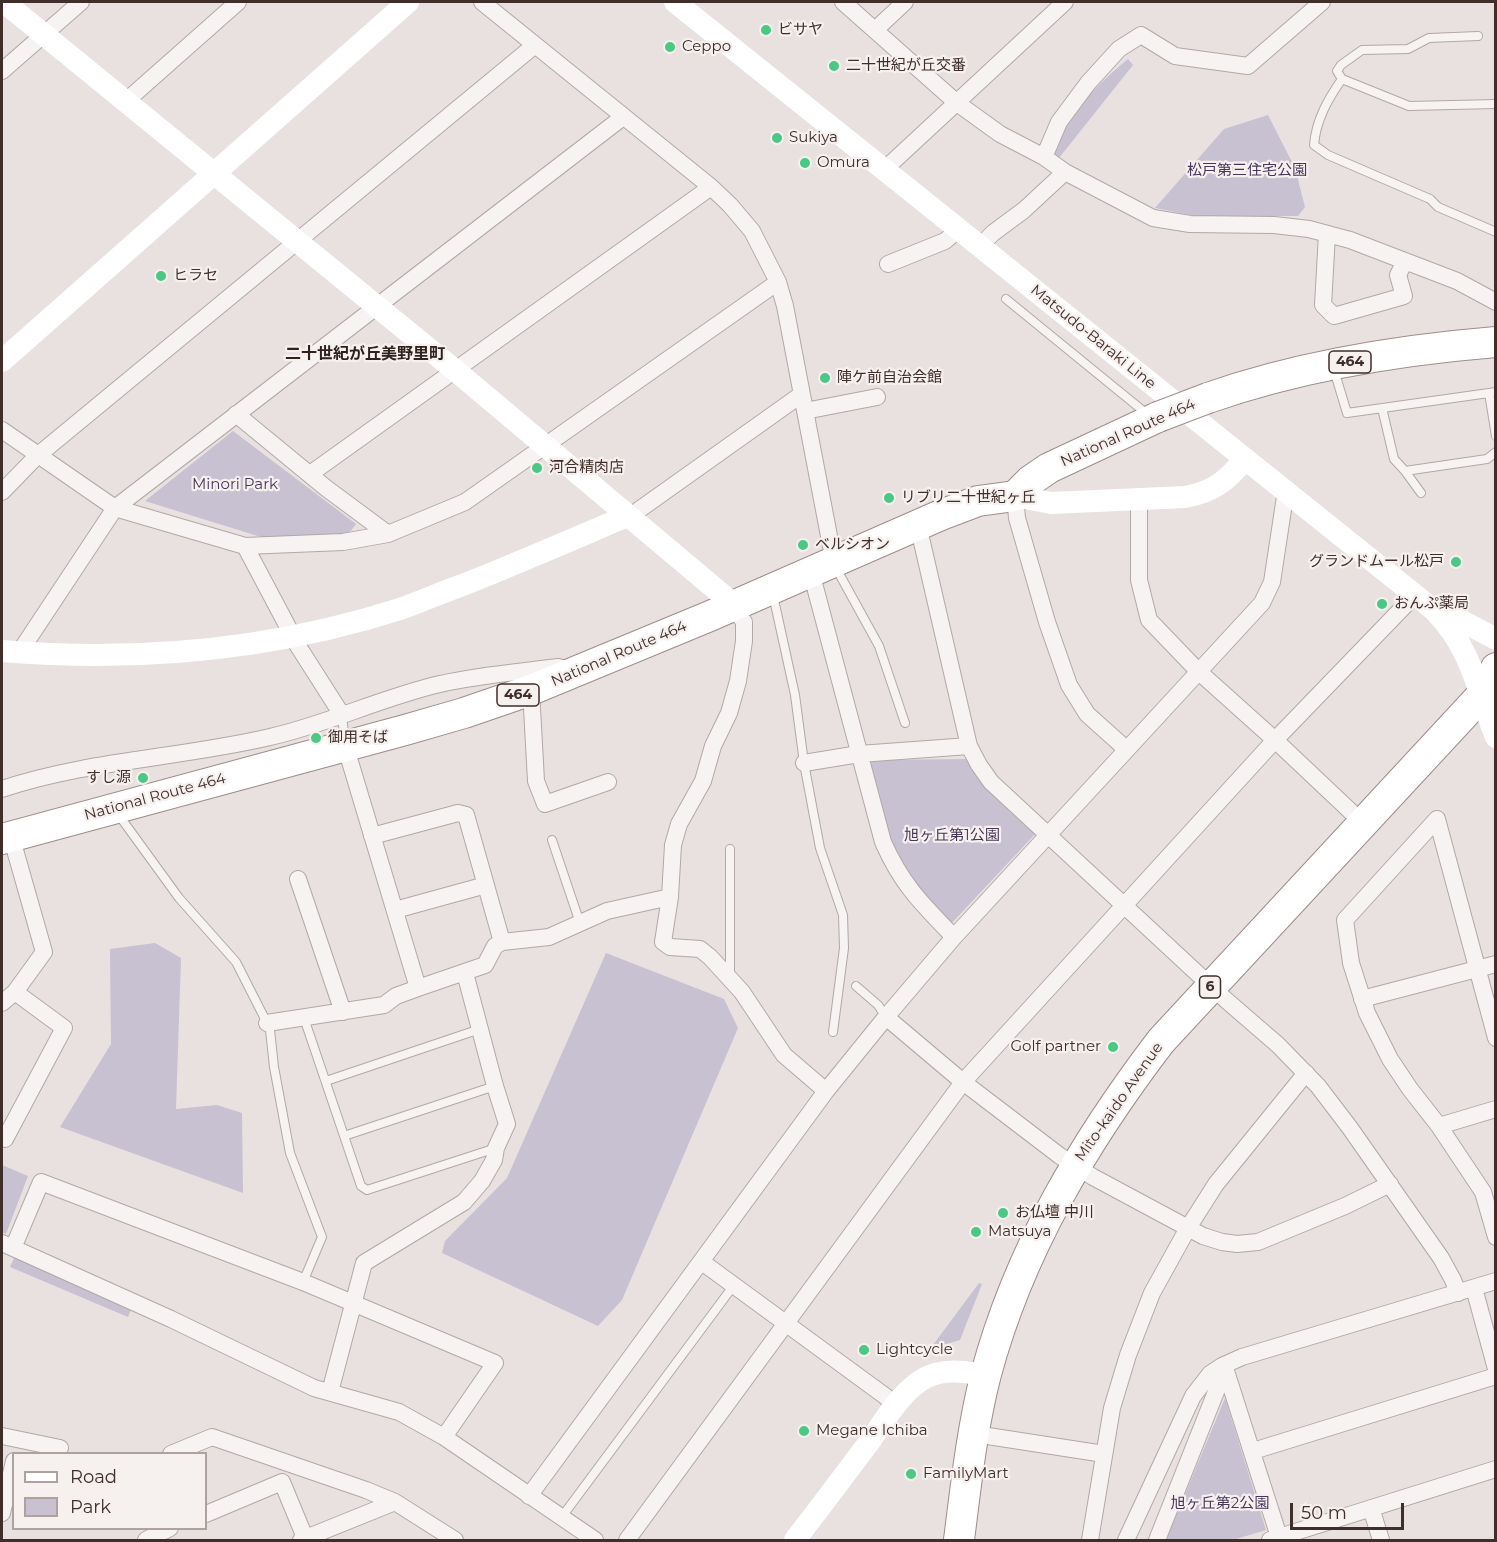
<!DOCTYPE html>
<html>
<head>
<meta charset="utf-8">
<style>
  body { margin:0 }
  #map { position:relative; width:1497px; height:1542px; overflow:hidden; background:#e8e1e0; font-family:Montserrat,sans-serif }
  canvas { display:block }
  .frame { position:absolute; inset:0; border:3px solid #3f2e29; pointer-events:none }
  .legend { position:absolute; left:12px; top:1452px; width:195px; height:78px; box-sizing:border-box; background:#f6f0ef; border:2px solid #ada2a0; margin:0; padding:8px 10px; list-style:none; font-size:18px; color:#3f2e29 }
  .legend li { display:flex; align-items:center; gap:12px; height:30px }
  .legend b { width:30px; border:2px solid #ada2a0 }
  .scale { position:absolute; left:1290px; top:1503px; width:114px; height:27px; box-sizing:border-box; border:3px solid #3f2e29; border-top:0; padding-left:8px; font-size:18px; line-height:21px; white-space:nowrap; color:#3f2e29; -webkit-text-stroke:4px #f6f0ef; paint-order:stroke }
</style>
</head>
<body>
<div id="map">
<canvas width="1497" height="1542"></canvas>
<div class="frame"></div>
<ul class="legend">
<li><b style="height:8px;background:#fff"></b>Road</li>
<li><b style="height:16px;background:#c7c1d2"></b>Park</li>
</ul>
<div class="scale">50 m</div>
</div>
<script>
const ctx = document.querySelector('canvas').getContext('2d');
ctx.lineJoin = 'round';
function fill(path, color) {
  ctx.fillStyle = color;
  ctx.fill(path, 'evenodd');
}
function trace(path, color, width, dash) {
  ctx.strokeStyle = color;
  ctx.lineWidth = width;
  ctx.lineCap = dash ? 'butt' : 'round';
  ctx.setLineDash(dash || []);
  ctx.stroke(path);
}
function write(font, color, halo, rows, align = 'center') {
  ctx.font = font + ' Montserrat,"Noto Sans JP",sans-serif';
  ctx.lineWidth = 4.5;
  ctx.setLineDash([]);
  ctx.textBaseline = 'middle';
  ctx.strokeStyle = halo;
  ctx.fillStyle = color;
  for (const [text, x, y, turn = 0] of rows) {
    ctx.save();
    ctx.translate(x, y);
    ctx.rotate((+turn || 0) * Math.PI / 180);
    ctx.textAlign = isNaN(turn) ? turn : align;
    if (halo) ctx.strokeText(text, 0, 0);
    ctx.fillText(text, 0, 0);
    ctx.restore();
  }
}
fill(new Path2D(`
  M1128 59 1133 65 1059 158 1051 153C1067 115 1097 84 1128 59Z
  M1268 115 1295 168 1305 207 1298 216H1196L1155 208 1224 129Z
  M233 431 356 524 346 537H261L145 501Z
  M967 759 1037 832 950 925 914 887 895 857 869 760Z
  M155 943 181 958 176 1109 217 1105 242 1113 243 1193 60 1127 111 1044 110 949Z
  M606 953 724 999 738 1028 622 1300 598 1326 442 1253 445 1241 507 1178Z
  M2 1165 28 1176 6 1234 2 1232Z
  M15 1256 132 1307 128 1317 10 1267Z
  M979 1283 982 1284 960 1340 930 1349Z
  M1225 1398 1266 1530 1233 1540H1166Z`), '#c7c1d2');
const lane = new Path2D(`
  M1478 36 1429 38 1408 49 1362 50 1341 65 1337 71 1342 79 1409 106 1496 104
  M1342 79C1328 99 1316 120 1314 145L1328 155 1430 199 1438 207 1496 232
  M1006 299 1147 414
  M1334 370 1347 413 1496 392
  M1489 393 1496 436
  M1382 408 1394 459 1405 471 1487 459 1496 452
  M1405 471 1421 493
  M836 568 879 646 905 723
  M773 595 795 695 804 763 820 848 843 915 844 948 833 1032
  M342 715 345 742
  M118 814 179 898 236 962 267 1023 270 1030 274 1067 290 1153 322 1237 303 1282
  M552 840 580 923
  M730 978V849
  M856 986 878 1005 886 1017
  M304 1018 361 1186 367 1190 496 1148
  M326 1081 480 1029
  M344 1136 495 1086
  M561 1518 734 1285`);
const street = new Path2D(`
  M482 2 711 187 730 205 752 231 778 282 785 306 834 562
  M843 2 957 103 1000 134 1044 157 1065 172 1153 218 1190 224 1274 225 1309 229 1350 240 1457 281 1496 302
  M875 30 905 2
  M2 71 81 2
  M125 102 238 2
  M1044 157 1059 122 1088 83 1119 49 1141 35 1175 56 1248 66 1322 2
  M885 169 1065 2
  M1327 234 1323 305 1334 316 1404 296 1398 275 1405 261
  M980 246 993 233 1024 210 1065 172
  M888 264 945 241 959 229
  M805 411 877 397
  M236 414 326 488 388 534
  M2 430 115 508 245 546 343 542 388 534 465 502 778 282
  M310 474 711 187
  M2 492 37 456 535 45
  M1015 496 1017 518 1047 622 1069 685 1087 714 1126 749
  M1139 499V580L1149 620 1198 671 1275 740 1364 824
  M627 516 636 512 802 394
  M918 525 969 746 979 765 991 782 1226 1000 1278 1045 1318 1086 1350 1128 1441 1258 1453 1280 1458 1293
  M245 546 298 646 342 715
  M811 572 883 842C902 885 922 904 954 937L886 1017 963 1082 1060 1156 1093 1177 1203 1236 1222 1242 1237 1244 1258 1242 1345 1206 1390 1184
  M19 653 115 508 623 117
  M531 690 536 781 545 804 608 782
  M345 745 418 988 485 965 495 946 502 942 549 937 607 911 670 897
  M804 763 859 754 969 746
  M2 789C89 760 181 758 270 737 328 724 383 697 440 684 479 675 519 672 558 667L565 669
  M372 836 458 813 466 815 502 942
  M298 879 343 1012
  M395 910 486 885
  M954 937 1262 603 1272 582 1286 490
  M1362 999 1496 964
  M2 1003 15 992 44 952 11 836
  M267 1023 384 1005 396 996 418 988
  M1496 1038 1437 819 1345 920 1351 963 1367 1013 1390 1059 1410 1089 1439 1126 1483 1192 1496 1237
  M826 1091 886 1017
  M1439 1126 1496 1109
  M2 1136 5 1139 64 1028 15 992
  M2 1243 171 1319 314 1388 399 1412 444 1437 595 1540
  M13 1248 41 1182 303 1282 495 1363 444 1437
  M702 1262 885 1396 896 1406
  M1474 1288 1496 1369
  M1225 1368 1280 1540
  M330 1392 364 1263 464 1202 482 1181 494 1160 496 1148 507 1124 495 1086 465 973
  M975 1434 1104 1454
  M2 1436 60 1448
  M1253 1451 1496 1376
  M171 1454 212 1437 366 1490 395 1502 455 1540
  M529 1496 826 1091 784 1055 742 992 710 957 700 949 670 947 663 942 670 897 673 845 679 824 703 781 713 746 729 713 738 681 744 641V622L733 606
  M1371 1508 1381 1540
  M2 1513 14 1461
  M206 1514 282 1482 306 1540
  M146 1540 170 1528
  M301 1540 395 1502
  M627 1540 963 1082 1275 740 1416 594
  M1090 1540 1112 1408 1128 1355 1152 1293 1188 1228 1216 1184 1306 1073
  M1126 1540 1193 1396 1210 1374 1222 1366 1242 1357 1496 1281
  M1157 1540 1227 1364
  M1270 1540 1496 1469`);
const highway = new Path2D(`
  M1208 398C1299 366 1399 350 1496 342
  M2 839 405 730 464 713 531 690 710 616 941 515 978 501 1015 496 1030 481 1049 468 1158 417
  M959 1540C966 1485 972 1428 986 1374 1019 1251 1084 1142 1161 1041L1481 696 1496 668`);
trace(lane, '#b2a8a5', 10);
trace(street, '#b2a8a5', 18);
trace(highway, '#9e8d88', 32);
trace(lane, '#f7f3f2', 8);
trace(street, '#f7f3f2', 16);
trace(new Path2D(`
  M4 2 456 371 725 597 733 606
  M675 2 1435 611C1472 649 1477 690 1496 737
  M2 361 408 2
  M1015 496 1051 503 1185 497C1213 492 1227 481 1245 459
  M1439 612 1460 620 1496 639
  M2 651C136 662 272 650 400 609 420 602 440 593 460 586 516 564 571 540 627 516
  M795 1540C819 1509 843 1477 867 1445 884 1422 901 1390 927 1377 946 1368 966 1372 986 1375`), '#fff', 22);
trace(highway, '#fff', 30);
const highwayBridge = new Path2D(`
  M1158 417 1208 398`);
trace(highwayBridge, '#9e8d88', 32, []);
trace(highwayBridge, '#fff', 30);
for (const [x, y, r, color] of [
  [766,30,6,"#4ac884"],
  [670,47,6,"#4ac884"],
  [834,66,6,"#4ac884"],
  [777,138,6,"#4ac884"],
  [805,163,6,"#4ac884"],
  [161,276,6,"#4ac884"],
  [825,378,6,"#4ac884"],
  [537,468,6,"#4ac884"],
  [889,498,6,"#4ac884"],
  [803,545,6,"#4ac884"],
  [1456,562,6,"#4ac884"],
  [1382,604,6,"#4ac884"],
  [316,738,6,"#4ac884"],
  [143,778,6,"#4ac884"],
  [1113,1047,6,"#4ac884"],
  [1003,1213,6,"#4ac884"],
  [976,1232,6,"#4ac884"],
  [864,1350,6,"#4ac884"],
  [804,1431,6,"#4ac884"],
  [911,1474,6,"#4ac884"]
]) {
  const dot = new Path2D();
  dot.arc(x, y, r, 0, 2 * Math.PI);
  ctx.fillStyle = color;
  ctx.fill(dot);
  trace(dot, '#f6f0ef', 2);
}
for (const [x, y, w] of [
  [1350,362,42],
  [518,695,42],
  [1210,987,21]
]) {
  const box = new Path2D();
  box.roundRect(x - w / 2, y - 11, w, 22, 4.5);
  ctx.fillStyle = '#f6f0ef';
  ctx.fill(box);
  trace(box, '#3f2e29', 1.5);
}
write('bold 14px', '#3f2e29', null, [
  ["464",1350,362],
  ["464",518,695],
  ["6",1210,987]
]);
write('15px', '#3f2e29', '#f6f0ef', [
  ["ビサヤ",778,30],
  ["Ceppo",682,47],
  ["二十世紀が丘交番",846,66],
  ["Sukiya",789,138],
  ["Omura",817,163],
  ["ヒラセ",173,276],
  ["陣ケ前自治会館",837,378],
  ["河合精肉店",549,468],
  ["リブリ二十世紀ヶ丘",901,498],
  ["ベルシオン",815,545],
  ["グランドムール松戸",1444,562,"right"],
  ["おんぷ薬局",1394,604],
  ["御用そば",328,738],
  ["すし源",131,778,"right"],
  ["Golf partner",1101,1047,"right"],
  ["お仏壇 中川",1015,1213],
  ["Matsuya",988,1232],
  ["Lightcycle",876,1350],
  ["Megane Ichiba",816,1431],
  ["FamilyMart",923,1474]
], 'left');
write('15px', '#46375a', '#f6f0ef', [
  ["松戸第三住宅公園",1247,171],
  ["Minori Park",235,485],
  ["旭ヶ丘第1公園",952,836],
  ["旭ヶ丘第2公園",1220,1504]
]);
write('15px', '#3f2e29', '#f6f0ef', [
  ["Matsudo-Baraki Line",1093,337,39],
  ["National Route 464",1128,433,-24],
  ["National Route 464",619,654,-23],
  ["National Route 464",155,797,-15],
  ["Mito-kaido Avenue",1119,1102,-55]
]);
write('bold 16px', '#2f211b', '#f6f0ef', [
  ["二十世紀が丘美野里町",365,354]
]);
</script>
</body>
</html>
